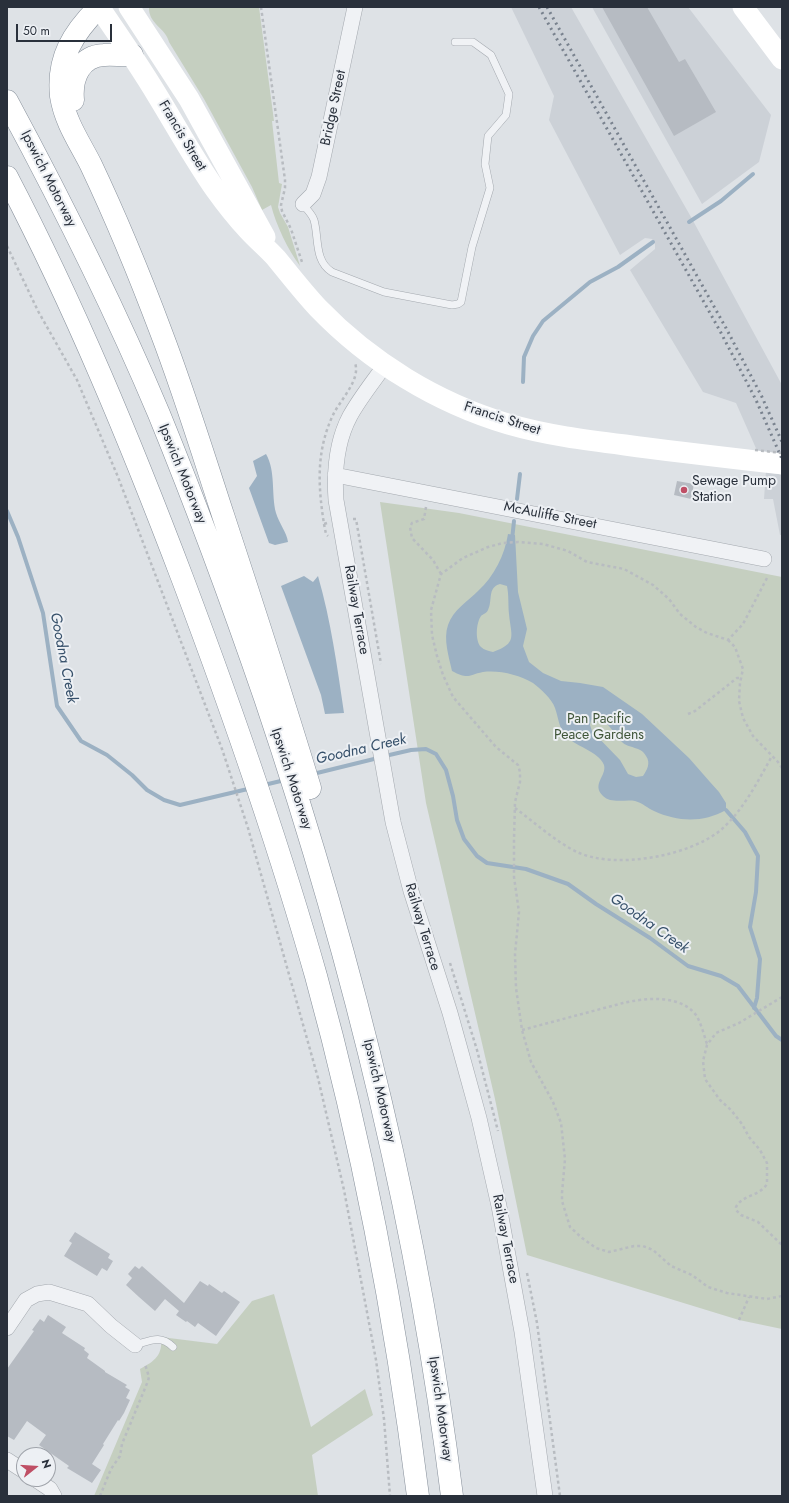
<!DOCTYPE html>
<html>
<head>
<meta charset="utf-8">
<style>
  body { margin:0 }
  #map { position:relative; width:789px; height:1503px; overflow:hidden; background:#dee2e6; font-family:Jost,sans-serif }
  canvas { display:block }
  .frame { position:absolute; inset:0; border:8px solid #29303b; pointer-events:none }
  .north { position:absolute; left:16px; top:1447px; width:40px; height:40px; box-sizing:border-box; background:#edf0f4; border:1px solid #9fa3aa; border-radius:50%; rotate:73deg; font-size:11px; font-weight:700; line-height:16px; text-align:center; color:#29303b }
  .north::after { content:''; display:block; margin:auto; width:14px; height:18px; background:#bf4f65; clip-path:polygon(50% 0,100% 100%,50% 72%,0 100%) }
  .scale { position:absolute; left:16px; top:24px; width:96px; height:18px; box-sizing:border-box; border:2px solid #29303b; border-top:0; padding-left:5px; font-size:12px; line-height:14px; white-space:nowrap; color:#29303b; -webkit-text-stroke:3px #edf0f4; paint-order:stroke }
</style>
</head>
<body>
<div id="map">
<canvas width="789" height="1503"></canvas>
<div class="frame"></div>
<div class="north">N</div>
<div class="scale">50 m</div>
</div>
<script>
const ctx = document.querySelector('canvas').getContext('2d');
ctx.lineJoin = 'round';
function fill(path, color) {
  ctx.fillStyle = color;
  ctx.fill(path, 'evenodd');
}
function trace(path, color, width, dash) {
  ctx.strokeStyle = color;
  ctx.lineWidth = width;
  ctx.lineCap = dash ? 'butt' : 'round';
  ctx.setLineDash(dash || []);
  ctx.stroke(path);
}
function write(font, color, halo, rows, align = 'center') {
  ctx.font = font + ' Jost,sans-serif';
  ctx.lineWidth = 4;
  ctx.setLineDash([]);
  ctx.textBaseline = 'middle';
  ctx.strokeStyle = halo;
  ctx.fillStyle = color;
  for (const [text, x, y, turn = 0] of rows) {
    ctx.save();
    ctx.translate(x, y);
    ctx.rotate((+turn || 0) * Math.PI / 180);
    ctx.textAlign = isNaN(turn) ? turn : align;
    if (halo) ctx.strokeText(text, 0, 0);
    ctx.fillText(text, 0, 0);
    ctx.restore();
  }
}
fill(new Path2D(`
  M511 7H571L691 217 782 385V535H780L773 499H764L766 471 736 403 703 392 630 270 655 249V244L652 239 645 238 620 255 549 120 554 96Z
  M592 7H688L771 115 759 162 702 204Z`), '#ccd1d7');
fill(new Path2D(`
  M149 7H259L274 121H272L279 183 282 184 278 207 280 213 288 227 300 266C288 250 276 225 271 205L262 210 252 187 204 99 169 42C166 28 148 24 149 7Z
  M380 502 459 513 782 577V1329L739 1320 527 1255 495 1099 426 803Z
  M274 1294 311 1427 365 1389 373 1415 312 1455 318 1496H94L142 1382 140 1369C155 1361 163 1355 161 1337L217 1344 252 1301Z`), '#c5cfc0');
fill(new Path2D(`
  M266 454C276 471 271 494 276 513 279 523 287 533 288 542L275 545 269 543 249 488 257 476 253 461Z
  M508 534 515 535 518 592 527 629 523 646 529 662 543 673 561 681 580 683 603 687 642 714 689 758 710 782 719 792 726 803V810C703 823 678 822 654 811 647 808 643 803 635 801 626 799 611 804 603 796 591 784 607 776 604 765 599 751 573 746 564 734 559 727 558 716 555 708 552 699 541 689 533 683 519 675 500 670 483 672 468 675 469 680 452 671 449 657 443 639 448 625 453 610 468 601 478 591 494 577 505 554 508 534ZM500 584 507 586C509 596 508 605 509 614 511 636 518 643 493 652 489 651 484 650 481 647 475 641 476 623 481 616 483 614 487 613 488 610 493 600 487 588 500 584ZM595 717C606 718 615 735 622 742 629 749 641 746 646 756 651 763 647 770 643 776L636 777 628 774 620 760 592 731 590 725 591 720Z
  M304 576 313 582 318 576C331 621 337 666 344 713L325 714 321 695 281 586Z`), '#9cb1c3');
trace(new Path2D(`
  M689 222 721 201 753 174
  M523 382 524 357 533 336 543 321 590 282 618 267 653 242
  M517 499 520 474
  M7 511 18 537 43 613 57 706 81 741 107 755 132 775 147 790 164 800 180 805 252 788
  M512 540 514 521
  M385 756 411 750 426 749 436 754 446 770 453 796 457 820 464 839 477 856 487 863 526 869 568 884 596 904 650 938 688 966 721 976 738 986 776 1036 782 1040
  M313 774 378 758
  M264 785 285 780
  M726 810 745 832 758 856 756 892 750 927 760 959 757 998 754 1008`), '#9cb1c3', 4);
fill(new Path2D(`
  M602 7H647L679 62 685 59 716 112 674 136Z
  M677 481 694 484 691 499 674 495Z
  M75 1232 110 1254 108 1258 113 1261 107 1271 102 1268 97 1276 64 1256 72 1243 69 1241Z
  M135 1266 139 1269 142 1266 184 1303 200 1281 208 1286 209 1284 222 1293 224 1291 240 1302 216 1336 198 1323 195 1327 187 1321 186 1322 176 1315 179 1311 165 1299 155 1311 139 1297 126 1285 132 1278 128 1274Z
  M48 1315 66 1327 62 1333 85 1348 84 1350 89 1354 87 1358 105 1371V1372L127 1385 125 1387 130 1390 126 1398 130 1400 124 1413 119 1421 118 1420 103 1444 104 1445 92 1464 101 1470 92 1483 67 1468 69 1466 39 1445 46 1435 27 1421 14 1440 7 1436V1369L34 1331 32 1330 40 1319 44 1322Z`), '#b6bbc2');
const service = new Path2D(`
  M303 204C306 209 312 214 314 220 319 237 314 261 332 272L384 292 452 305 458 304 461 302 472 247 490 188 485 164 488 136 506 115 509 94 491 55 473 42H455
  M135 1345C150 1341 160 1334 173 1347`);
const minor = new Path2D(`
  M303 204 313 194 319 177 355 7
  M385 365C373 382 360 398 350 416 336 442 334 471 336 500L393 822 411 891 450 1013 465 1067 479 1118 499 1206 522 1332 545 1496
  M335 475 764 559
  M7 1328 26 1300 37 1294 49 1292 88 1304 111 1326 135 1345
  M7 1460 24 1471
  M35 1479 50 1489 54 1496`);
const motorway = new Path2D(`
  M99 7C73 33 57 58 61 96 65 122 80 143 91 165 117 220 140 276 161 332 184 392 203 454 223 515 253 606 282 696 310 788
  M73 100C71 78 80 56 104 55 113 54 123 56 132 55
  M7 101C62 203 114 307 159 414 197 507 232 602 265 698 353 959 418 1223 452 1496
  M7 177C75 307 131 443 183 580 232 710 278 842 316 976 363 1147 396 1321 418 1496`);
trace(service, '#a4a9af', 8);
trace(minor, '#a4a9af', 16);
trace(motorway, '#87909b', 23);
trace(new Path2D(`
  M261 7 285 180V188L281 205 282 211 291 229 302 262
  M7 246 38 311 77 380 118 477 222 749 248 828 318 1078 344 1190 376 1360 384 1419 390 1496
  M426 507 424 519 412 523 410 527 412 538 433 560 441 574
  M353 519H356L381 664
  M327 523 324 524C318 486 316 451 333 415 340 400 361 380 355 363
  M324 524 326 534 328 536
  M767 578 743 624 728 640 707 633 696 627 680 614 669 599 653 585 624 569 587 562 568 551 543 544 518 542 503 543 488 547 463 558 441 574 431 610 432 635 437 656 443 675 453 697 496 747 518 765 520 772V782L515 802 514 839V877L519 912 515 954 516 988 522 1030 531 1062 553 1102 561 1123 565 1159 562 1193V1201L570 1227 582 1238 596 1248 609 1252 634 1246H643L653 1250 671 1266 692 1275 708 1287 727 1293 767 1299 782 1296
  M728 640 735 647 743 669 740 683 739 701 743 718 753 736 778 762 782 768
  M688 714 695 711 737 678H742
  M515 808C534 822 556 842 577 852 615 870 691 856 722 829 744 809 758 781 772 756
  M450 963 477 1050 498 1131
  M782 997 739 1023 716 1033 707 1045 703 1061 705 1079 720 1100 731 1110 742 1124 749 1137 760 1150 767 1163V1184C760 1196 742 1195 736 1207V1210L741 1215 758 1222 782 1245
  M522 1030 623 1003C645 998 680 994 696 1015 701 1023 704 1035 707 1044
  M527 1273 537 1323 560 1496
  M739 1320 749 1297
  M100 1496 111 1469 120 1456 122 1444 148 1381 149 1377 145 1364`), '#b8bcc1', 2.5, [3, 3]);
trace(service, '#f0f2f5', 7);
trace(minor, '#f0f2f5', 15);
trace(new Path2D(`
  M99 7C119 36 139 65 157 95 176 126 194 159 215 189 225 203 236 217 248 230 257 240 267 248 276 258 290 275 303 292 318 308 370 362 437 403 508 424 546 435 585 440 625 445 677 452 730 458 782 464
  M129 7 189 99 265 237
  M743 7 782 59`), '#fff', 21);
trace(motorway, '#fff', 22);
trace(new Path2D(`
  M539 7 720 331 756 400 782 459
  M547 7 726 328 762 397 782 442`), '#79828e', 3, [2, 4]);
trace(new Path2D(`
  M755 450 782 453`), '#b8bcc1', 2.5, [3, 3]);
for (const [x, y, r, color] of [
  [684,490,4,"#bf4f65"]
]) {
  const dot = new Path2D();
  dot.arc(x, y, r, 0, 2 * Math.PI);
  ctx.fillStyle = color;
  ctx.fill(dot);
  trace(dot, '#edf0f4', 1.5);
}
write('14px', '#29303b', '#edf0f4', [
  ["Bridge Street",334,108,-78],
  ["Francis Street",182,136,59],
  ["Ipswich Motorway",48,179,63],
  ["Francis Street",502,419,18],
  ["Ipswich Motorway",182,474,68],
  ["McAuliffe Street",550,516,11],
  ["Railway Terrace",356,610,80],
  ["Ipswich Motorway",291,779,72],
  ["Railway Terrace",422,927,73],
  ["Ipswich Motorway",379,1091,77],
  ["Railway Terrace",505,1239,79],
  ["Ipswich Motorway",440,1409,82]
]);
write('14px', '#29303b', '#edf0f4', [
  ["Sewage Pump",692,482],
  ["Station",692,498]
], 'left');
write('14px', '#3f5538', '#edf0f4', [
  ["Pan Pacific",599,720],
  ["Peace Gardens",599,736]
]);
write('italic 15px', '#37516b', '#edf0f4', [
  ["Goodna Creek",63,658,79],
  ["Goodna Creek",361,750,-13],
  ["Goodna Creek",649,924,35]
]);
</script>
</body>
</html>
